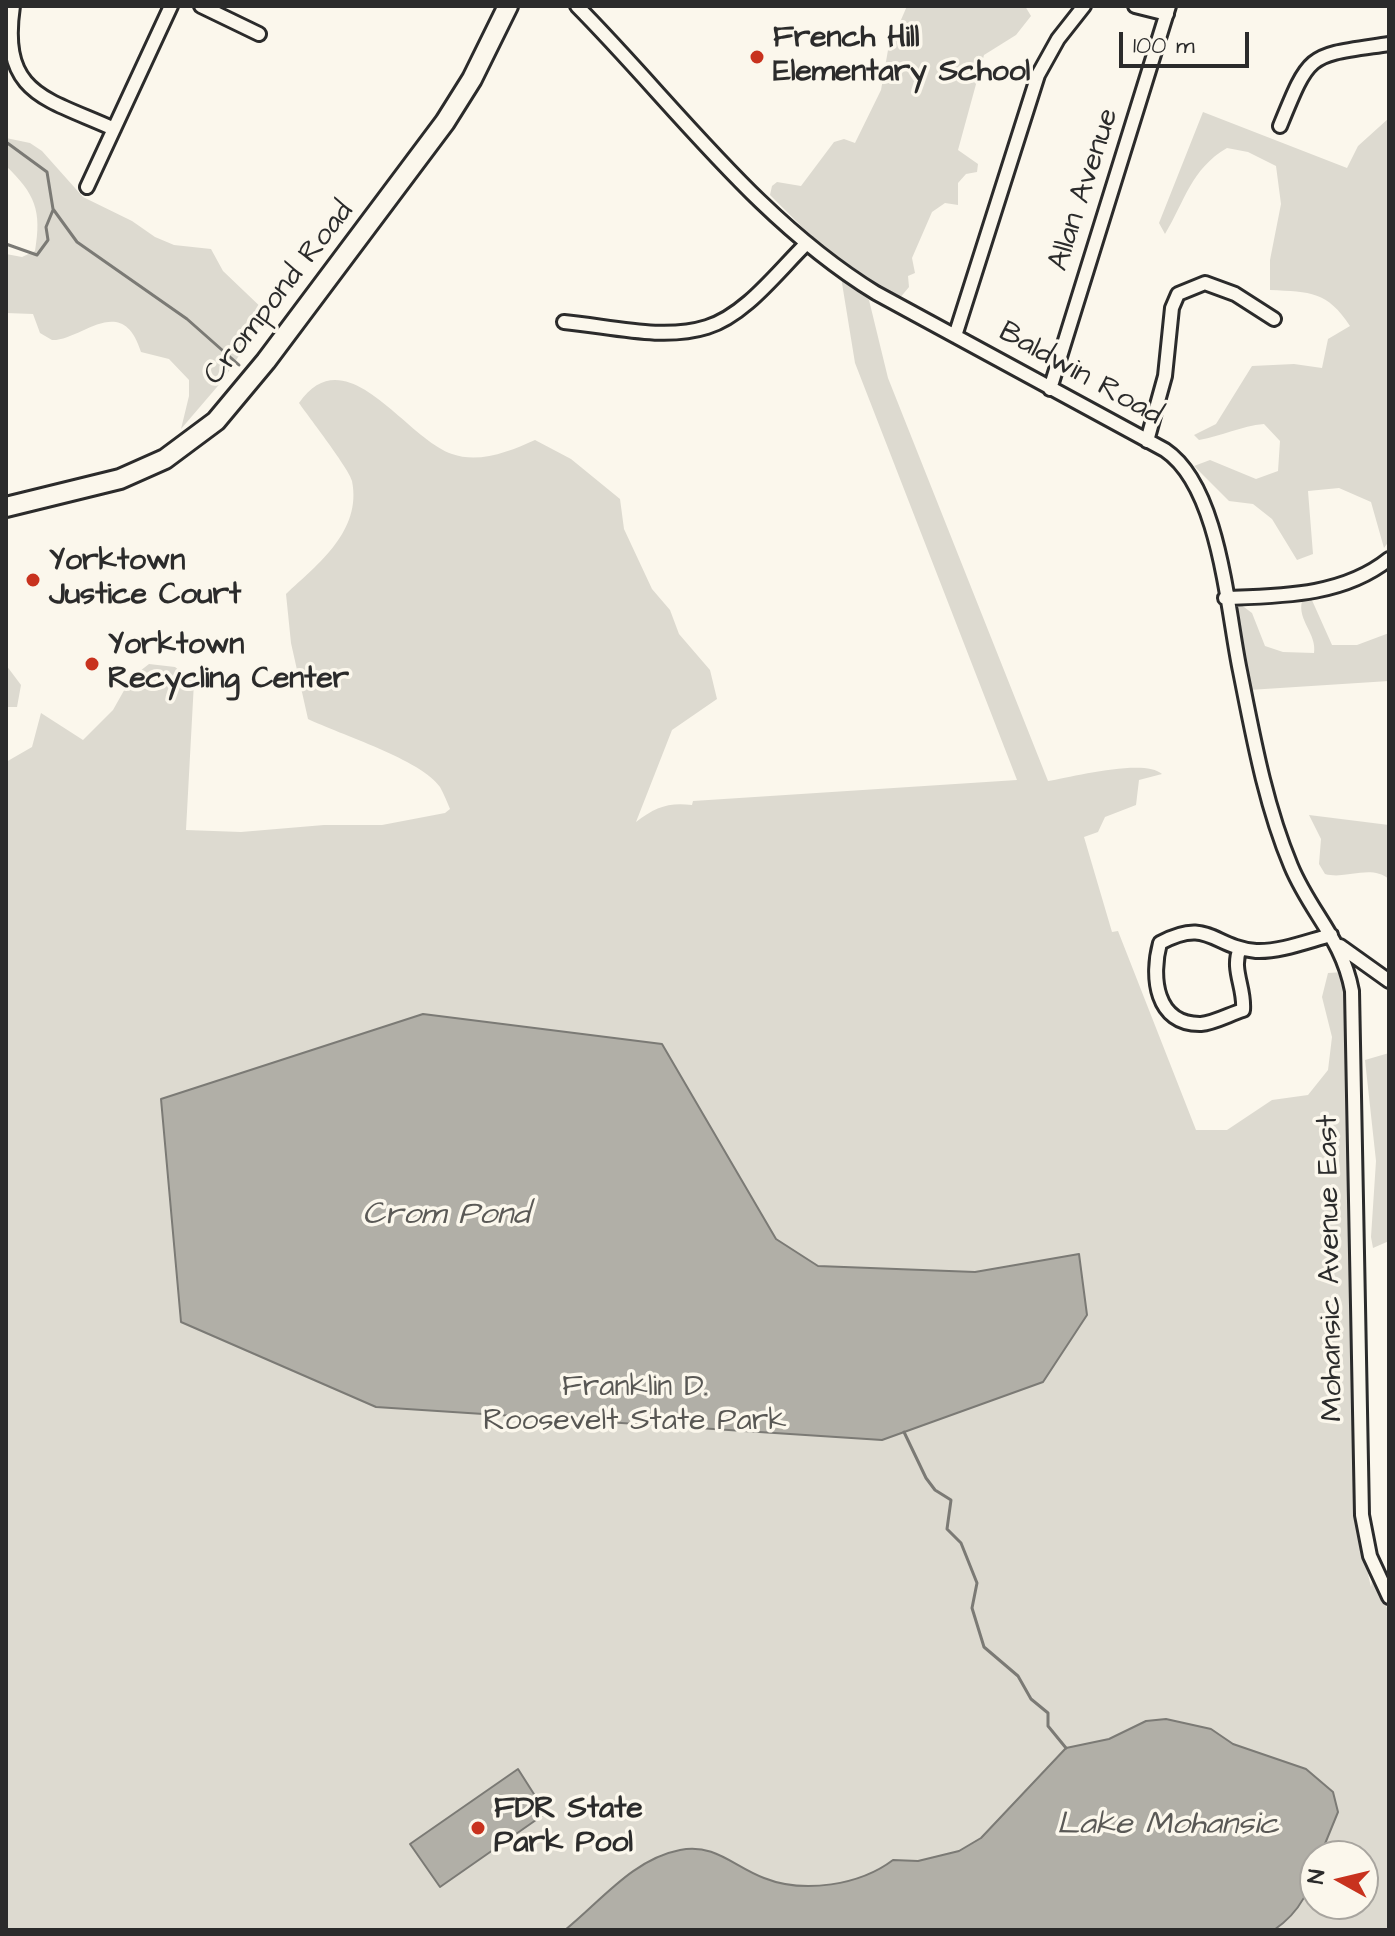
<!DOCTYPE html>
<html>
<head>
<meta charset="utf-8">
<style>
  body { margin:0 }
  #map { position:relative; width:1395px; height:1936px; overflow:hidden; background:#fbf7ec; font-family:"Architects Daughter",sans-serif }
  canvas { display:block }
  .frame { position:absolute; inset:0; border:8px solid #2b2b2b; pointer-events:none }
  .north { position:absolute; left:1299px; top:1840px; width:80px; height:80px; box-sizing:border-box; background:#fbf7ec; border:2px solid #a8a59f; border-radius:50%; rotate:278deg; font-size:22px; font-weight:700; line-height:32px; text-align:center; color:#2b2b2b }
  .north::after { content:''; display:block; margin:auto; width:28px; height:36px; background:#c8321e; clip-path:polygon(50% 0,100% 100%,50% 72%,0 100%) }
  .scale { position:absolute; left:1119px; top:32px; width:130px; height:36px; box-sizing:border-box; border:4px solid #2b2b2b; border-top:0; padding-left:10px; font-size:24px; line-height:28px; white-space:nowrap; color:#2b2b2b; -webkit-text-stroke:6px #fbf7ec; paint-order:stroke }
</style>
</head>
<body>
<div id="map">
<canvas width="1395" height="1936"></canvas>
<div class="frame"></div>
<div class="north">N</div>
<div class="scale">100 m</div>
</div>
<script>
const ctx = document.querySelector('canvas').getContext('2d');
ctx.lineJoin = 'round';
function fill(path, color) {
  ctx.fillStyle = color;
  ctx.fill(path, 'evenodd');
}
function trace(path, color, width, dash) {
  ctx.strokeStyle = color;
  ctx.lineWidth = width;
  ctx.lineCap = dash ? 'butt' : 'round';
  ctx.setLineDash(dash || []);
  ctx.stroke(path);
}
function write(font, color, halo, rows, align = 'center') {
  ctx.font = font + ' "Architects Daughter",sans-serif';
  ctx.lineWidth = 7;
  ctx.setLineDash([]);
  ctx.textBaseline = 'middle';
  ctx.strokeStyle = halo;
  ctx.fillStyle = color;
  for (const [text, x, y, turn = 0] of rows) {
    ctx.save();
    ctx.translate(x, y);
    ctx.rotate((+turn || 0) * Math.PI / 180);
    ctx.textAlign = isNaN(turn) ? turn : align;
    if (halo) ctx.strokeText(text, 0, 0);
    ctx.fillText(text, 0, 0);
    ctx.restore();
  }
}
fill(new Path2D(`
  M907 6H1025L1031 16 1016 35 984 55 958 150 978 164 977 172 966 174 958 183V205L945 203 932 212 912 258 915 273 908 276 909 287 899 299 819 244 770 195 772 186 777 182 801 186 834 142 844 139 855 143 881 90 888 50Z
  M1203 112 1347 168 1358 146 1389 118V541L1384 548 1371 502 1339 488 1308 491 1313 554 1297 560 1272 519 1253 504 1229 501 1194 466 1210 460 1256 479 1278 471 1280 441 1264 424C1241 426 1222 436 1199 440L1194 435 1216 424 1252 366 1294 364 1322 368 1328 339 1350 326C1327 291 1311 292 1270 290V260L1281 204 1276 166 1248 152 1227 148C1191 169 1185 201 1165 234L1159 223Z
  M6 138 30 143 42 151 83 197 132 221 155 237 174 245 211 249 223 271 267 313 223 380 181 429 189 396V380L169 359 141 352C122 291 81 341 52 340L40 333 33 314 6 313V254L22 257 35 251C42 210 35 194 6 166Z
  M841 277 869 300 888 378 1048 781C1072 777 1145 758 1162 774L1139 780 1136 805 1105 817 1098 832 1084 837 1112 932 1118 931 1196 1130H1227L1272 1100 1308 1095 1328 1070 1332 1037 1322 997 1328 973 1344 972 1348 1000 1360 1539 1371 1587 1372 1580 1376 1581 1389 1613V1930H6V762L32 747 41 713 83 740 113 710 131 678 149 664 175 667 194 682 186 830 241 832 324 825H382L445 813 450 809C447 802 444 794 440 787 422 760 339 734 308 719L291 643 286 594C318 564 362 531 352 481 350 470 308 416 299 403 346 335 405 438 452 454 479 464 511 451 535 440L571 459 620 499 624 529 652 589 670 610 679 634 710 670 717 699 672 730 636 822C655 807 669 802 692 805L693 801 1017 780 855 363ZM1315 1856H1363V1904H1315Z
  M1311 598 1332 645H1357L1389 633V681L1249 690 1234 619 1240 604 1252 613 1265 646 1283 652 1314 653C1317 634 1297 620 1302 601Z
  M6 665 21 685 17 707H6Z
  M1309 815 1389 825V879C1370 864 1346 880 1325 874L1319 864 1321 839Z
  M1389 1053V1241L1373 1248 1371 1237 1376 1161 1365 1060Z`), '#dddad0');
const water = new Path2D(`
  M423 1014 662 1044 776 1239 818 1266 975 1272 1079 1254 1087 1315 1043 1382 882 1440 376 1407 181 1322 161 1099Z
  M1166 1719 1211 1729 1233 1744 1306 1769 1333 1792 1338 1812 1320 1856H1315C1315 1886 1299 1913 1274 1930H565C601 1901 633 1859 680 1850 715 1843 734 1867 764 1878 804 1894 860 1885 893 1860L918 1861 959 1851 981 1838 1066 1748 1109 1739 1146 1721Z
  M518 1769 546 1813 440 1887 410 1844Z`);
fill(water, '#b1afa7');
trace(water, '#7b7a75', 2);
trace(new Path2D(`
  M6 142 47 172 53 209 77 242 187 319 239 365
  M6 244 37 255 48 240 46 227 53 210
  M904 1432 926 1478 935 1490 951 1500 947 1529 961 1543 977 1583 972 1608 984 1647 1018 1676 1031 1699 1048 1713V1726L1066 1748`), '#7b7a75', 3);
const minor = new Path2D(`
  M13 6C0 95 46 98 114 129
  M201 6 259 34
  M577 6C674 104 757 220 876 293L1165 450C1220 487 1227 609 1240 671 1253 736 1265 804 1291 866 1311 914 1342 938 1352 991L1362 1515 1370 1556 1389 1597
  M1135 6 1167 14
  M1280 126C1311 50 1308 56 1389 44
  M87 187 171 6
  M564 322C609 326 663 341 707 327 746 315 779 270 807 243
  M955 336 1038 75 1058 39 1084 6
  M1050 389 1169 6
  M1147 441 1165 376 1172 308 1178 294 1205 283 1235 294 1274 319
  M1225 598C1281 596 1343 596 1389 559
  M1340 946 1389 981
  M1240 948C1231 970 1245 987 1243 1010 1230 1014 1214 1023 1201 1024 1155 1025 1151 976 1160 943 1209 917 1212 947 1256 951 1280 952 1308 941 1331 935`);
const highway = new Path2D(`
  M6 507 120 479 165 459 216 421 266 361 445 122 472 79 508 6`);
trace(minor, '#2b2b2b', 18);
trace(highway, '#2b2b2b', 24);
trace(minor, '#fbf7ec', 12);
trace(highway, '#fbf7ec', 18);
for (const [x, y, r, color] of [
  [757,57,8,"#c8321e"],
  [33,580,8,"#c8321e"],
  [92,664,8,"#c8321e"],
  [478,1828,8,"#c8321e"]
]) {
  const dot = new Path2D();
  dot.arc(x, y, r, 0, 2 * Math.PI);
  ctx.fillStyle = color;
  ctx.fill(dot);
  trace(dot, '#fbf7ec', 3);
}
write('bold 30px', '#2b2b2b', '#fbf7ec', [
  ["French Hill",773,40],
  ["Elementary School",773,74],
  ["Yorktown",49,563],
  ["Justice Court",49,597],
  ["Yorktown",108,647],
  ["Recycling Center",108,681],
  ["FDR State",494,1811],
  ["Park Pool",494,1845]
], 'left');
write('30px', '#2b2b2b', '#fbf7ec', [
  ["Allan Avenue",1085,190,-72],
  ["Crompond Road",280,294,-52],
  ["Baldwin Road",1080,375,29],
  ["Mohansic Avenue East",1332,1268,-91]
]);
write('30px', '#585754', '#fbf7ec', [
  ["Franklin D.",635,1389],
  ["Roosevelt State Park",635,1423]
]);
write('italic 32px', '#5a5956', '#fbf7ec', [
  ["Crom Pond",446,1216],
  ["Lake Mohansic",1168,1826]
]);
</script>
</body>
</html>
